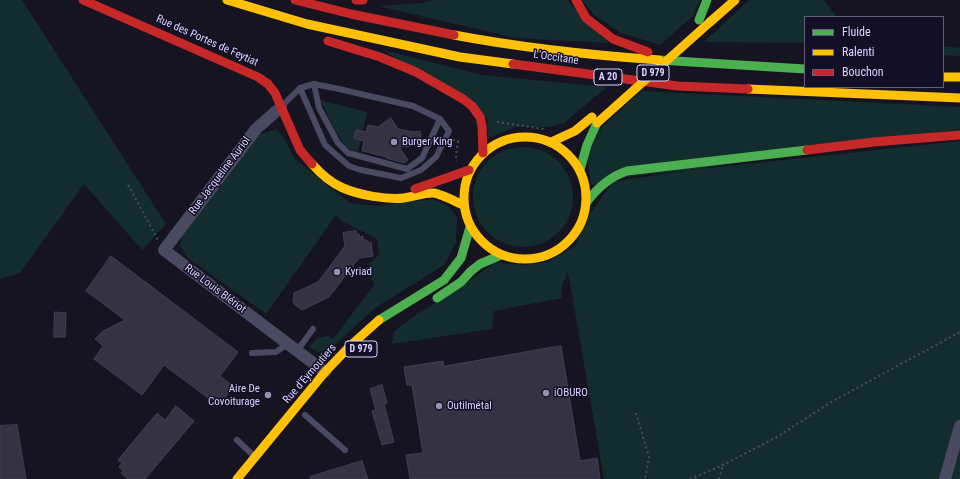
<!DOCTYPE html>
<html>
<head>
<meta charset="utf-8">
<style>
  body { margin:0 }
  #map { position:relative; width:960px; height:479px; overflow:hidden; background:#161421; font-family:"Roboto Condensed",sans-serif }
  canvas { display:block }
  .legend { position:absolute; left:804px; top:16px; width:140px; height:72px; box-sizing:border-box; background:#130f26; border:1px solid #625e7d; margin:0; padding:5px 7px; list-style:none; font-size:12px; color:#d9d4ff }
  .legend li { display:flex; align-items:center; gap:8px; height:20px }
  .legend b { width:20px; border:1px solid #625e7d }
</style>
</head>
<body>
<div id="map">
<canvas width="960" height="479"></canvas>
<ul class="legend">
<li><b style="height:5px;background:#4caf50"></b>Fluide</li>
<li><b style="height:5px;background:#ffc107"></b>Ralenti</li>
<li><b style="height:5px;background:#c62828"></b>Bouchon</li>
</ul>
</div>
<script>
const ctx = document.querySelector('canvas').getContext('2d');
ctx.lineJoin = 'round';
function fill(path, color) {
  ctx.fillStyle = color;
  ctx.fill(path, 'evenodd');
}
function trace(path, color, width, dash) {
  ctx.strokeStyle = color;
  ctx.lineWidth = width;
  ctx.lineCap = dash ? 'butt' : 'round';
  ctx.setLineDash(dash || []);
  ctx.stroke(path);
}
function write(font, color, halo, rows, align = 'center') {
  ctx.font = font + ' "Roboto Condensed",sans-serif';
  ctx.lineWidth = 3;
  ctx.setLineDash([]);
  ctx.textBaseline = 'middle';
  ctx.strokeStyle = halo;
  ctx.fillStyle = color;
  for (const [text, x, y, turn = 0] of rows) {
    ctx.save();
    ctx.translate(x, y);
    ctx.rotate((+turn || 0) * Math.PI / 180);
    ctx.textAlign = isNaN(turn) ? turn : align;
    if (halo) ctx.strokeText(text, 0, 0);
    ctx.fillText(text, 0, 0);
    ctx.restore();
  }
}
fill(new Path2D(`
  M0 0H22L166 224 142 250 84 184 20 273 0 279Z
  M433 0H567L608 43 515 38 378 6 421 3Z
  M582 0H700L693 16 660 45 621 33 594 15Z
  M749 0H824L837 17H805V43L704 42Z
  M943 46 960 48V56L943 55Z
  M383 50 483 75 607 87 564 123 549 127H516L488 138 487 119Z
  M641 91 960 107V129L591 185 587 154 602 127Z
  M320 100 367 112 358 153 346 147 336 132Z
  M277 129 285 140 295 159 350 203 377 206 432 199 447 205 457 217 456 242 444 265 375 308 336 344 319 353 309 347 317 338 328 336 333 339 374 285 367 267 379 254 377 239 344 222 336 215 266 314 188 258 180 245 183 233 256 135Z
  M960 141V479H604L568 272 561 287 562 298 494 311 492 329 392 344 394 331 417 314 452 293 496 262 509 264 526 265 548 262 575 246 591 212 616 178Z
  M473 197a50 50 0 1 1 100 0a50 50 0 1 1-100 0Z`), '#132c2d');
const building = new Path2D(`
  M391 118 398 129 413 132 420 131 422 141 412 143V146L399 147 408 160 404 163 386 158 387 157 362 151 364 141 354 138 356 130 366 132 368 125 378 127Z
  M356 231V234H359L360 237 363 236V240H367V243L371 242 373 256 359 258 329 297 302 310 295 305 293 301 294 293 318 282 345 246 343 233Z
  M111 256 238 352 220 376 233 386 219 406 164 365 142 395 94 359 103 346 95 339 103 331 125 320 86 291Z
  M55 312 66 313 65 337H54Z
  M561 346 580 461 597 458 600 479H410L406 455 423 453 412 385H407L404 367 443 361 444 366Z
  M382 385 387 403 384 404 394 442 382 445 372 411 376 410 370 389Z
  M176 406 194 421 145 479H128L121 473 123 470 119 467 122 463 118 460 157 413 165 420Z
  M17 425 26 479H0V426Z
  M362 461 368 479H311L310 477Z`);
fill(building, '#343243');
trace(building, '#433f54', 1);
trace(new Path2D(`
  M497 122 544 129
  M453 140 458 141 456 156 457 161
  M128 185 158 240
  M636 413 649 457 645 479
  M690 479 723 465 777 437 833 401 960 332
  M719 479 723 465`), '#44505f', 2, [2, 3]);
trace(new Path2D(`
  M314 84 319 108 338 143 348 153 407 169 422 158 440 119
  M282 106 300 88 314 84 339 89 413 106 440 119 449 131 436 157 421 170 401 178 361 170 349 166 325 145 300 88
  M297 351 313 329
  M252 353 276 352 288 344
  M305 415 345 450
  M237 440 253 455`), '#4a4962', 6);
trace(new Path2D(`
  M281 107 256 129 164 250 325 372
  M945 479 960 426`), '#4a4962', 12);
trace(new Path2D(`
  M699 20 707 0
  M659 60 805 69
  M580 170 587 145 597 123
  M586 203C597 188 609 177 627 171L807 150
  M437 298 461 282 471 271 480 264 501 255
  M379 320 444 280 461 258 470 227`), '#4caf50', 9);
trace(new Path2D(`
  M227 0 307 24 460 57 513 64
  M710 22 735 0
  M454 35C522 48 590 55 659 60
  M943 77H960
  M748 89 960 98
  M464 198a61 61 0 1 1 122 0a61 61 0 1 1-122 0Z
  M551 142 575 131 592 117
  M312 164C320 173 331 183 343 188 359 195 387 200 404 198 414 197 425 192 434 193 444 195 454 201 463 205
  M237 479 325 372 350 346 379 320`), '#ffc107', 9);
trace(new Path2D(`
  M83 0 258 77 268 84 275 93 300 150 312 164
  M295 0 351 14 454 35
  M356 0H363
  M576 0 586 18 613 39 648 52
  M328 41 380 57 416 72 463 99 472 106 480 117 482 126 483 153
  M513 64 678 86 748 89
  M807 150 874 142 960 135
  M415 189 469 170`), '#c62828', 9);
trace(new Path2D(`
  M597 123 710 22`), '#ffc107', 9);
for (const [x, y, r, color] of [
  [394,142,4,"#9591b1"],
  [337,272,4,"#9591b1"],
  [546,393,4,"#9591b1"],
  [268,395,4,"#9591b1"],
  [439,406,4,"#9591b1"]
]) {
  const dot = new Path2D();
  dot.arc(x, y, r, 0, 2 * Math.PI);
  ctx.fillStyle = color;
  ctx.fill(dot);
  trace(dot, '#130f26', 1.5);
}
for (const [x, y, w] of [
  [653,73,32],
  [608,77,28],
  [361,349,32]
]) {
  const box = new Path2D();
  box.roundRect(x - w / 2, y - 8, w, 16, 3);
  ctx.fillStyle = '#130f26';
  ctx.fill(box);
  trace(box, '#d9d4ff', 1);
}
write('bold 10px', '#d9d4ff', null, [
  ["D 979",653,73],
  ["A 20",608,77],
  ["D 979",361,349]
]);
write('11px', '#d9d4ff', '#130f26', [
  ["Rue des Portes de Feytiat",207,41,24],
  ["L'Occitane",556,58,8],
  ["Rue Jacqueline Auriol",220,176,-53],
  ["Rue Louis Blériot",215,289,37],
  ["Rue d'Eymoutiers",310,374,-49]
]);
write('11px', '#d9d4ff', '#130f26', [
  ["Burger King",402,142],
  ["Kyriad",345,272],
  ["Aire De",260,389,"right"],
  ["Covoiturage",260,402,"right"],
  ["iOBURO",554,393],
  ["Outilmétal",447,406]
], 'left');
</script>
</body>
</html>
